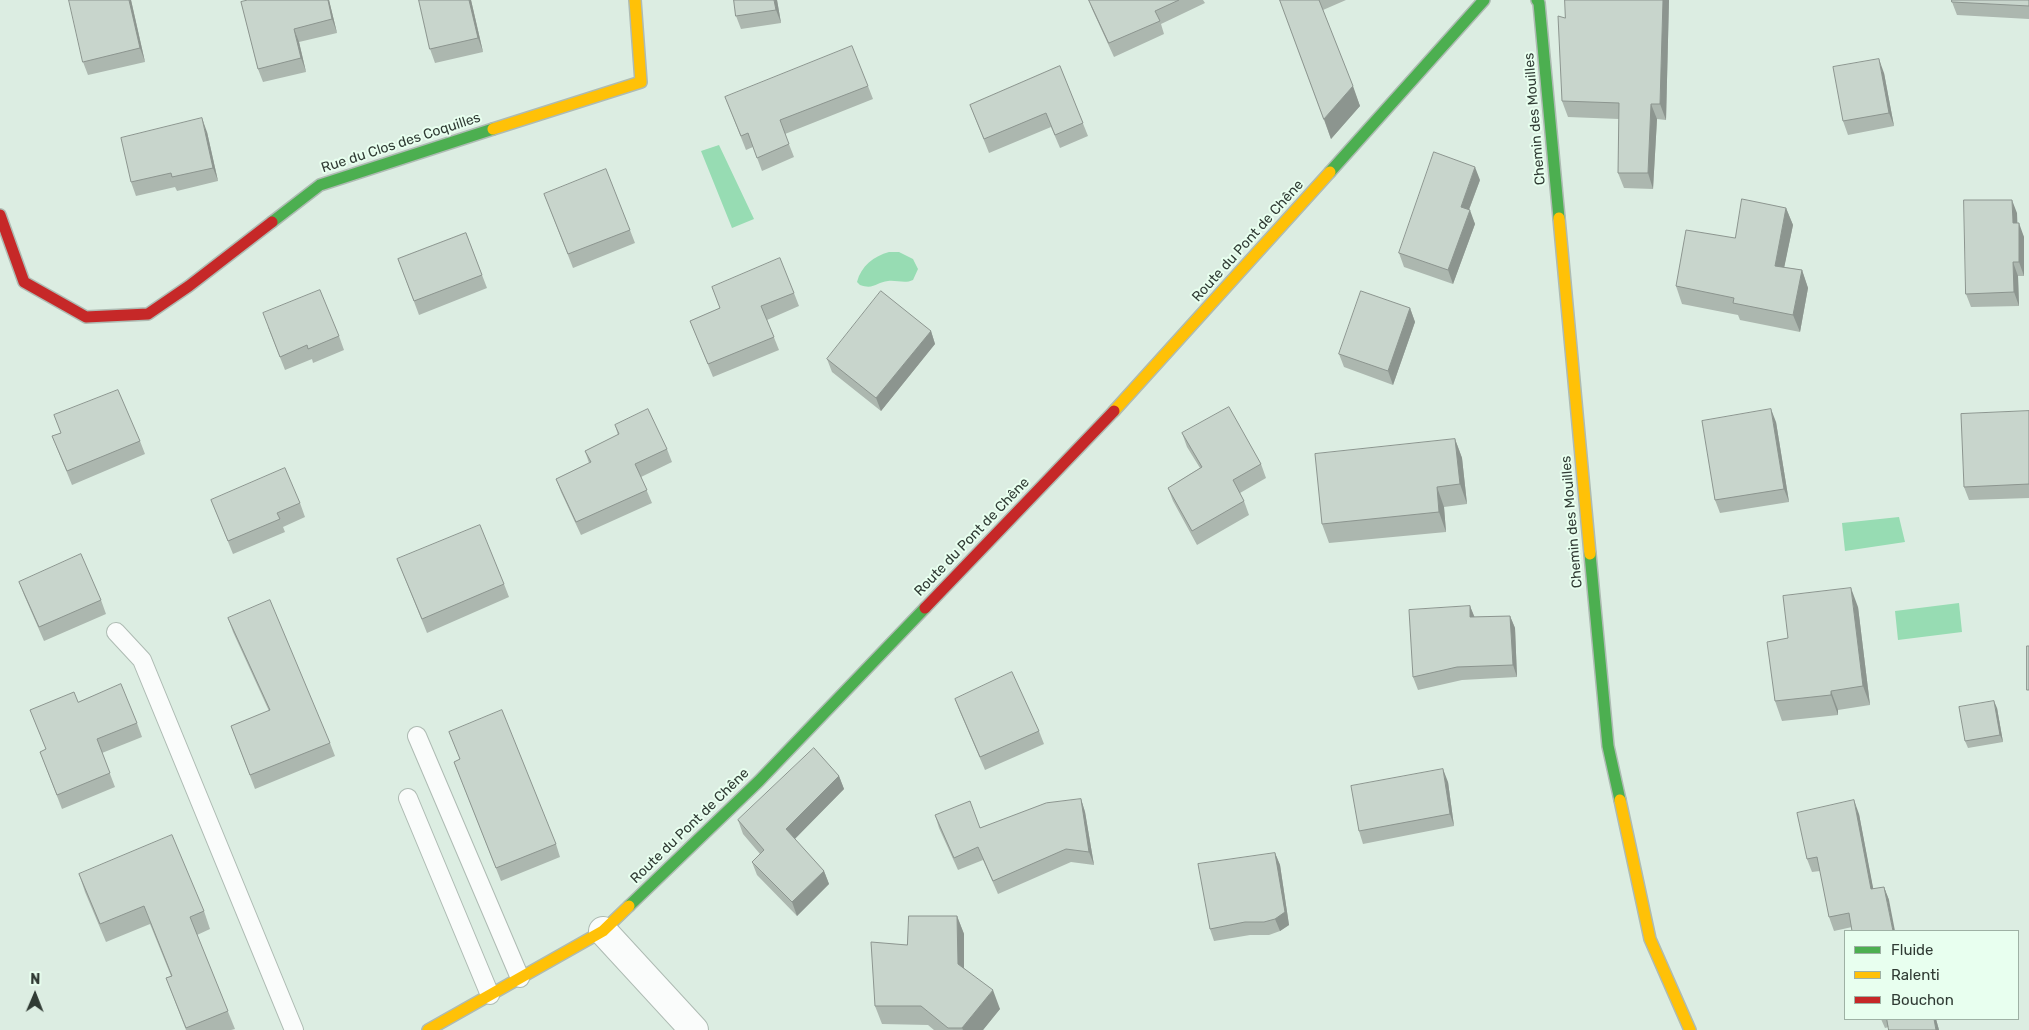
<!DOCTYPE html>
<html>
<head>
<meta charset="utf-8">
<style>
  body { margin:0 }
  #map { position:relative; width:2029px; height:1030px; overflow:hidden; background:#dcede2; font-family:Rubik,sans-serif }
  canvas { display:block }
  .legend { position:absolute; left:1844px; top:930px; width:175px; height:90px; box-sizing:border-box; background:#e8ffef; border:1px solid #9eb1a4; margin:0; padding:6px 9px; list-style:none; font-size:15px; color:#303b34 }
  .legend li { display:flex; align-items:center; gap:10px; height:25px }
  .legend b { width:25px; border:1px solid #9eb1a4 }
  .north { position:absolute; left:10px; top:970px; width:50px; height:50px; -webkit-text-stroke:4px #e8ffef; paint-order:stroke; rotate:1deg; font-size:14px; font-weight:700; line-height:20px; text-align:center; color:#303b34 }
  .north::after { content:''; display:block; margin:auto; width:18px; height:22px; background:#303b34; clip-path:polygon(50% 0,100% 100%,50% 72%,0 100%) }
</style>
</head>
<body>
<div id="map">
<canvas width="2029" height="1030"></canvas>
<ul class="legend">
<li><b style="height:6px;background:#4caf50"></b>Fluide</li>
<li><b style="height:6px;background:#ffc107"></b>Ralenti</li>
<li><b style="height:6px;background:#c62828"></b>Bouchon</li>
</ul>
<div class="north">N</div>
</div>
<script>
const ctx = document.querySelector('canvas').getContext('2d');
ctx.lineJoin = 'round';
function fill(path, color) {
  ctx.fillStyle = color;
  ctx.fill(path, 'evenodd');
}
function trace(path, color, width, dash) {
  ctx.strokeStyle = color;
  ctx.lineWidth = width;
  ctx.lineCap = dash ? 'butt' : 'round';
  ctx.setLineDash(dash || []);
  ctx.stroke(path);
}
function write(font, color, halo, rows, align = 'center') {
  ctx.font = font + ' Rubik,sans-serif';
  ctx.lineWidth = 4;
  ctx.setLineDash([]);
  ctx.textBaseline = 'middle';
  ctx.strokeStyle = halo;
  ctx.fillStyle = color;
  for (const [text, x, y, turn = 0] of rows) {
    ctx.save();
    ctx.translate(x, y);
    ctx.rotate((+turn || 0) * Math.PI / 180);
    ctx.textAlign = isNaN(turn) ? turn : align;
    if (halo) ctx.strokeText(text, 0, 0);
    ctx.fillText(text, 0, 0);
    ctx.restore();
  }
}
fill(new Path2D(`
  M719 145 754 219 732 228 701 151Z
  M889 252H899L913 259 918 269 913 280C905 284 897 280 888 281 877 282 874 290 860 285L857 282C861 266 874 256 889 252Z
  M1899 517 1905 542 1845 551 1842 523Z
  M1959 603 1962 632 1898 640 1895 611Z`), '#97dcb3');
const lane = new Path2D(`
  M116 632 142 660 294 1030
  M417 736 520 978
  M408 798 490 995`);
const street = new Path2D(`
  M603 931 694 1030`);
const fast = new Path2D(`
  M1537 0 1539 3 1559 218
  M1330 172 1484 0
  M272 222 320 185 493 129
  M1590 554 1608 746 1620 800
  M629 906 759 781 925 608`);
const slow = new Path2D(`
  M493 129 641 82 635 0
  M1559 218 1590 554
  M1114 411 1330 172
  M1620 800 1650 939 1690 1030
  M428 1030 603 931 629 906`);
const jam = new Path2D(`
  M0 215 24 282 86 317 148 314 189 286 272 222
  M925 608 1114 411`);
trace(lane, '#aebbb3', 20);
trace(street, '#aebbb3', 30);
trace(fast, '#aebbb3', 14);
trace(slow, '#aebbb3', 14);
trace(jam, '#aebbb3', 14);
trace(lane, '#fafcfb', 18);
trace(street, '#fafcfb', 28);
trace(fast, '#4caf50', 11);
trace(slow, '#ffc107', 11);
trace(jam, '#c62828', 11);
fill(new Path2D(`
  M131 0 145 62 88 75 83 62Z
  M329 0 337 33 299 42 306 72 263 82 258 69 241 2Z
  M419 0H471L483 52 435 63 430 49Z
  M734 0H777L781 23 741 29 736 16Z
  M1089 0H1203L1205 3 1161 24 1164 34 1114 57 1092 9Z
  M1280 0H1346L1323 10 1360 106 1331 139Z
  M1669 0 1666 120 1657 119 1653 189 1624 188 1618 173 1619 119 1568 117 1562 101 1565 18Z
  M2029 0V19L1957 15 1952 2Z
  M1060 66 1088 136 1060 148 1051 127 989 153 970 105Z
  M1884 73 1894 126 1848 135 1843 121Z
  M868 86 873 99 785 134 794 157 762 171 753 147 746 150 725 97Z
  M207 132 218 181 177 191 175 187 136 196 131 182Z
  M1480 180 1469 210 1475 224 1453 284 1404 267 1399 253Z
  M544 194 630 230 635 243 573 268Z
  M1786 208 1793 225 1784 267 1802 270 1808 288 1800 332 1740 320 1738 315 1682 304 1676 286 1735 238Z
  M2017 213V223L2024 237V276H2018L2019 306 1971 307 1966 294Z
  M466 233 487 288 419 315 398 259Z
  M712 287 794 293 799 306 767 320 779 350 713 377 690 321 720 308Z
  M1410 308 1415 322 1393 385 1344 367 1339 354Z
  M268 327 339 336 344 350 313 363 312 359 285 370Z
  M931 331 935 344 881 411 832 372 827 359Z
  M2029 411V498L1969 500 1964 487Z
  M54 415 140 441 145 454 72 485 52 436 61 433Z
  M1776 422 1789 502 1720 513 1715 500Z
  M615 425 667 449 672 462 641 477 652 503 581 535 561 492 556 479 589 463 585 451 618 435Z
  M1182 433 1261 464 1266 478 1240 493 1244 501 1249 515 1197 545 1173 501 1168 488 1200 468 1187 447Z
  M1455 439 1462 458 1467 504 1444 507 1446 532 1329 543 1322 524Z
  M211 500 300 503 305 517 283 527 285 532 233 554Z
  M397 559 504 584 509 597 427 633Z
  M19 582 101 600 106 614 44 641 24 595Z
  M1470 606 1474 617 1510 616 1515 628 1517 677 1462 680 1418 690 1413 677Z
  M1858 607 1870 705 1838 710V715L1782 721 1775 701 1788 638Z
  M228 618 330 743 335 756 255 789 231 726 269 711 233 632Z
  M955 699 1039 731 1044 744 985 770 960 712Z
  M78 702 137 723 142 737 102 753 115 787 62 809 40 752 46 749 30 710Z
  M1997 708 2003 742 1968 748 1965 741Z
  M449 732 556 844 560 857 501 881 454 762 460 759Z
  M839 776 844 789 794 839 824 871 829 884 797 916 757 875 752 862 760 854 743 834 738 820Z
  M1448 782 1454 826 1363 844 1359 831Z
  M1081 799 1085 812 1094 865 1071 862 998 894 983 860 958 870 939 828 935 815 980 828Z
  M1859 814 1873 889 1884 887 1889 900 1852 927 1834 931 1829 917 1820 871 1812 872 1807 859Z
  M1275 853 1280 865 1289 925 1280 931 1269 935H1250L1214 941 1210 929Z
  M79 874 204 911 210 929 197 935 235 1029 231 1030H186L166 978 171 976 150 924 106 942 85 892Z
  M957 916 964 934V968L1000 1009 983 1030H934L928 1025 882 1024 875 1006 907 945Z
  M1881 1019H1936L1939 1030H1889V1027L1885 1028Z`), '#acb7af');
fill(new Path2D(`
  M129 0H131L145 62 140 48Z
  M328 0H329L337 33 332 19Z
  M469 0H471L483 52 478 38Z
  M774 0H777L781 23 776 10Z
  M1663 0H1669L1666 120 1660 104Z
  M294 29 299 42 306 72 301 58Z
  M1879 59 1884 73 1894 126 1889 113Z
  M1353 86 1360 106 1331 139 1324 119Z
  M1651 104 1657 119 1653 189 1648 173Z
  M202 118 207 132 218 181 213 168Z
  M1475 167 1480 180 1465 220 1461 207Z
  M2012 200 2017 213 2018 237 2013 223Z
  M1786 208 1793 225 1781 283 1775 266Z
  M1470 210 1475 224 1453 284 1448 270Z
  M2019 223 2024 237V276L2019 262Z
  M2013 262 2018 276 2019 306 2014 292Z
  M1802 270 1808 288 1800 332 1793 315Z
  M1410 308 1415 322 1393 385 1388 371Z
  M931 331 935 344 881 411 876 398Z
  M1771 409 1776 422 1789 502 1784 489Z
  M1455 439 1462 458 1467 504 1460 484Z
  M1437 487 1444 507 1446 532 1439 512Z
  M1851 588 1858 607 1870 705 1863 686Z
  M1470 606 1475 618 1470 617Z
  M1510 616 1515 628 1517 677 1513 665Z
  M1831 691 1838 710V715L1831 695Z
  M1994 701 1997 708 2003 742 2000 735Z
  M1443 769 1448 782 1454 826 1450 814Z
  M839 776 844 789 791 843 786 829Z
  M1081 799 1085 812 1094 865 1089 852Z
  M1854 800 1859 814 1876 903 1871 889Z
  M1275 853 1280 865 1289 925 1280 931 1275 919Z
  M824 871 829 884 797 916 792 902Z
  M1884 887 1889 900 1895 931H1893Z
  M957 916 964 934V982L958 964Z
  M993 990 1000 1009 983 1030H963L962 1028Z
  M1934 1019H1936L1939 1030H1936Z`), '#8c958f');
const building = new Path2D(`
  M69 0H129L140 48 83 62Z
  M248 0H328L332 19 294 29 301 58 258 69 241 2Z
  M419 0H469L478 38 430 49Z
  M734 0H774L776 10 736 16Z
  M1089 0H1179L1155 11 1160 21 1109 43Z
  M1280 0H1319L1353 86 1324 119Z
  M1565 0H1663L1660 104H1651L1648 173H1618L1619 103 1562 101 1558 16 1565 18Z
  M1952 0H2029V6L1952 2Z
  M852 46 868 86 780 120 789 144 757 158 748 133 741 136 725 97Z
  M1879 59 1889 113 1843 121 1833 67Z
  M1060 66 1083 123 1055 135 1046 113 984 139 970 105Z
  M202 118 213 168 172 177 171 173 131 182 121 138Z
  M1434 152 1475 167 1461 207 1470 210 1448 270 1399 253Z
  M606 169 630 230 568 254 544 194Z
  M1742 199 1786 208 1775 266 1802 270 1793 315 1733 303 1734 298 1676 286 1686 230 1735 238Z
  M1964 200H2012L2013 223H2019V262H2013L2014 292 1966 294Z
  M466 233 482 275 414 301 398 259Z
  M780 258 794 293 761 306 774 337 708 364 690 321 720 308 712 287Z
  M320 290 339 336 308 349 307 345 280 357 263 313Z
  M881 291 931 331 876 398 827 359Z
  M1361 291 1410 308 1388 371 1339 354Z
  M118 390 140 441 67 471 52 436 61 433 54 415Z
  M1229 407 1261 464 1233 480 1244 501 1192 531 1168 488 1202 467 1182 433Z
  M648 409 667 449 635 464 647 490 576 522 556 479 591 462 585 451 619 434 615 425Z
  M1771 409 1784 489 1715 500 1702 421Z
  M2029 411V484L1964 487 1961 414Z
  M1455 439 1460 484 1437 487 1439 512 1322 524 1315 454Z
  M285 468 300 503 277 513 280 519 228 541 211 500Z
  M480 525 504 584 422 619 397 559Z
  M81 554 101 600 39 627 19 582Z
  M1851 588 1863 686 1831 691V695L1775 701 1767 642 1788 638 1783 596Z
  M270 600 330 743 250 775 231 726 270 710 228 618Z
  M1470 606V617L1510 616 1513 665 1457 667 1413 677 1409 610Z
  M2027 646H2029V690H2027Z
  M1012 672 1039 731 980 757 955 699Z
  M121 684 137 723 97 739 110 773 57 795 40 752 46 749 30 710 74 692 78 702Z
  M1994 701 2000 735 1965 741 1959 707Z
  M502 710 556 844 496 868 454 762 460 759 449 732Z
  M814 748 839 776 786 829 824 871 792 902 752 862 764 850 738 820Z
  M1443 769 1450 814 1359 831 1351 786Z
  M1081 799 1089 852 1066 849 993 881 978 847 954 858 935 815 970 801 980 828 1046 803Z
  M1854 800 1871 889 1884 887 1893 931H1852L1849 913 1829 917 1817 857 1807 859 1797 813Z
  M172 835 204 911 190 917 228 1011 186 1028 166 978 172 976 144 906 100 924 79 874Z
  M1275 853 1285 912 1275 919 1264 922H1245L1210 929 1198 864Z
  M909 916H957L958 964 993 990 962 1028H948L921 1006H875L871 942 907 945Z
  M1887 1019H1934L1936 1030H1889Z`);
fill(building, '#c8d5cc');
trace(building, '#8c958f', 1);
write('14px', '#303b34', '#e8ffef', [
  ["Chemin des Mouilles",1535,119,-95],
  ["Rue du Clos des Coquilles",401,143,-18],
  ["Route du Pont de Chêne",1248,241,-48],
  ["Chemin des Mouilles",1572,522,-95],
  ["Route du Pont de Chêne",972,537,-46],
  ["Route du Pont de Chêne",690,826,-44]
]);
</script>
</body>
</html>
